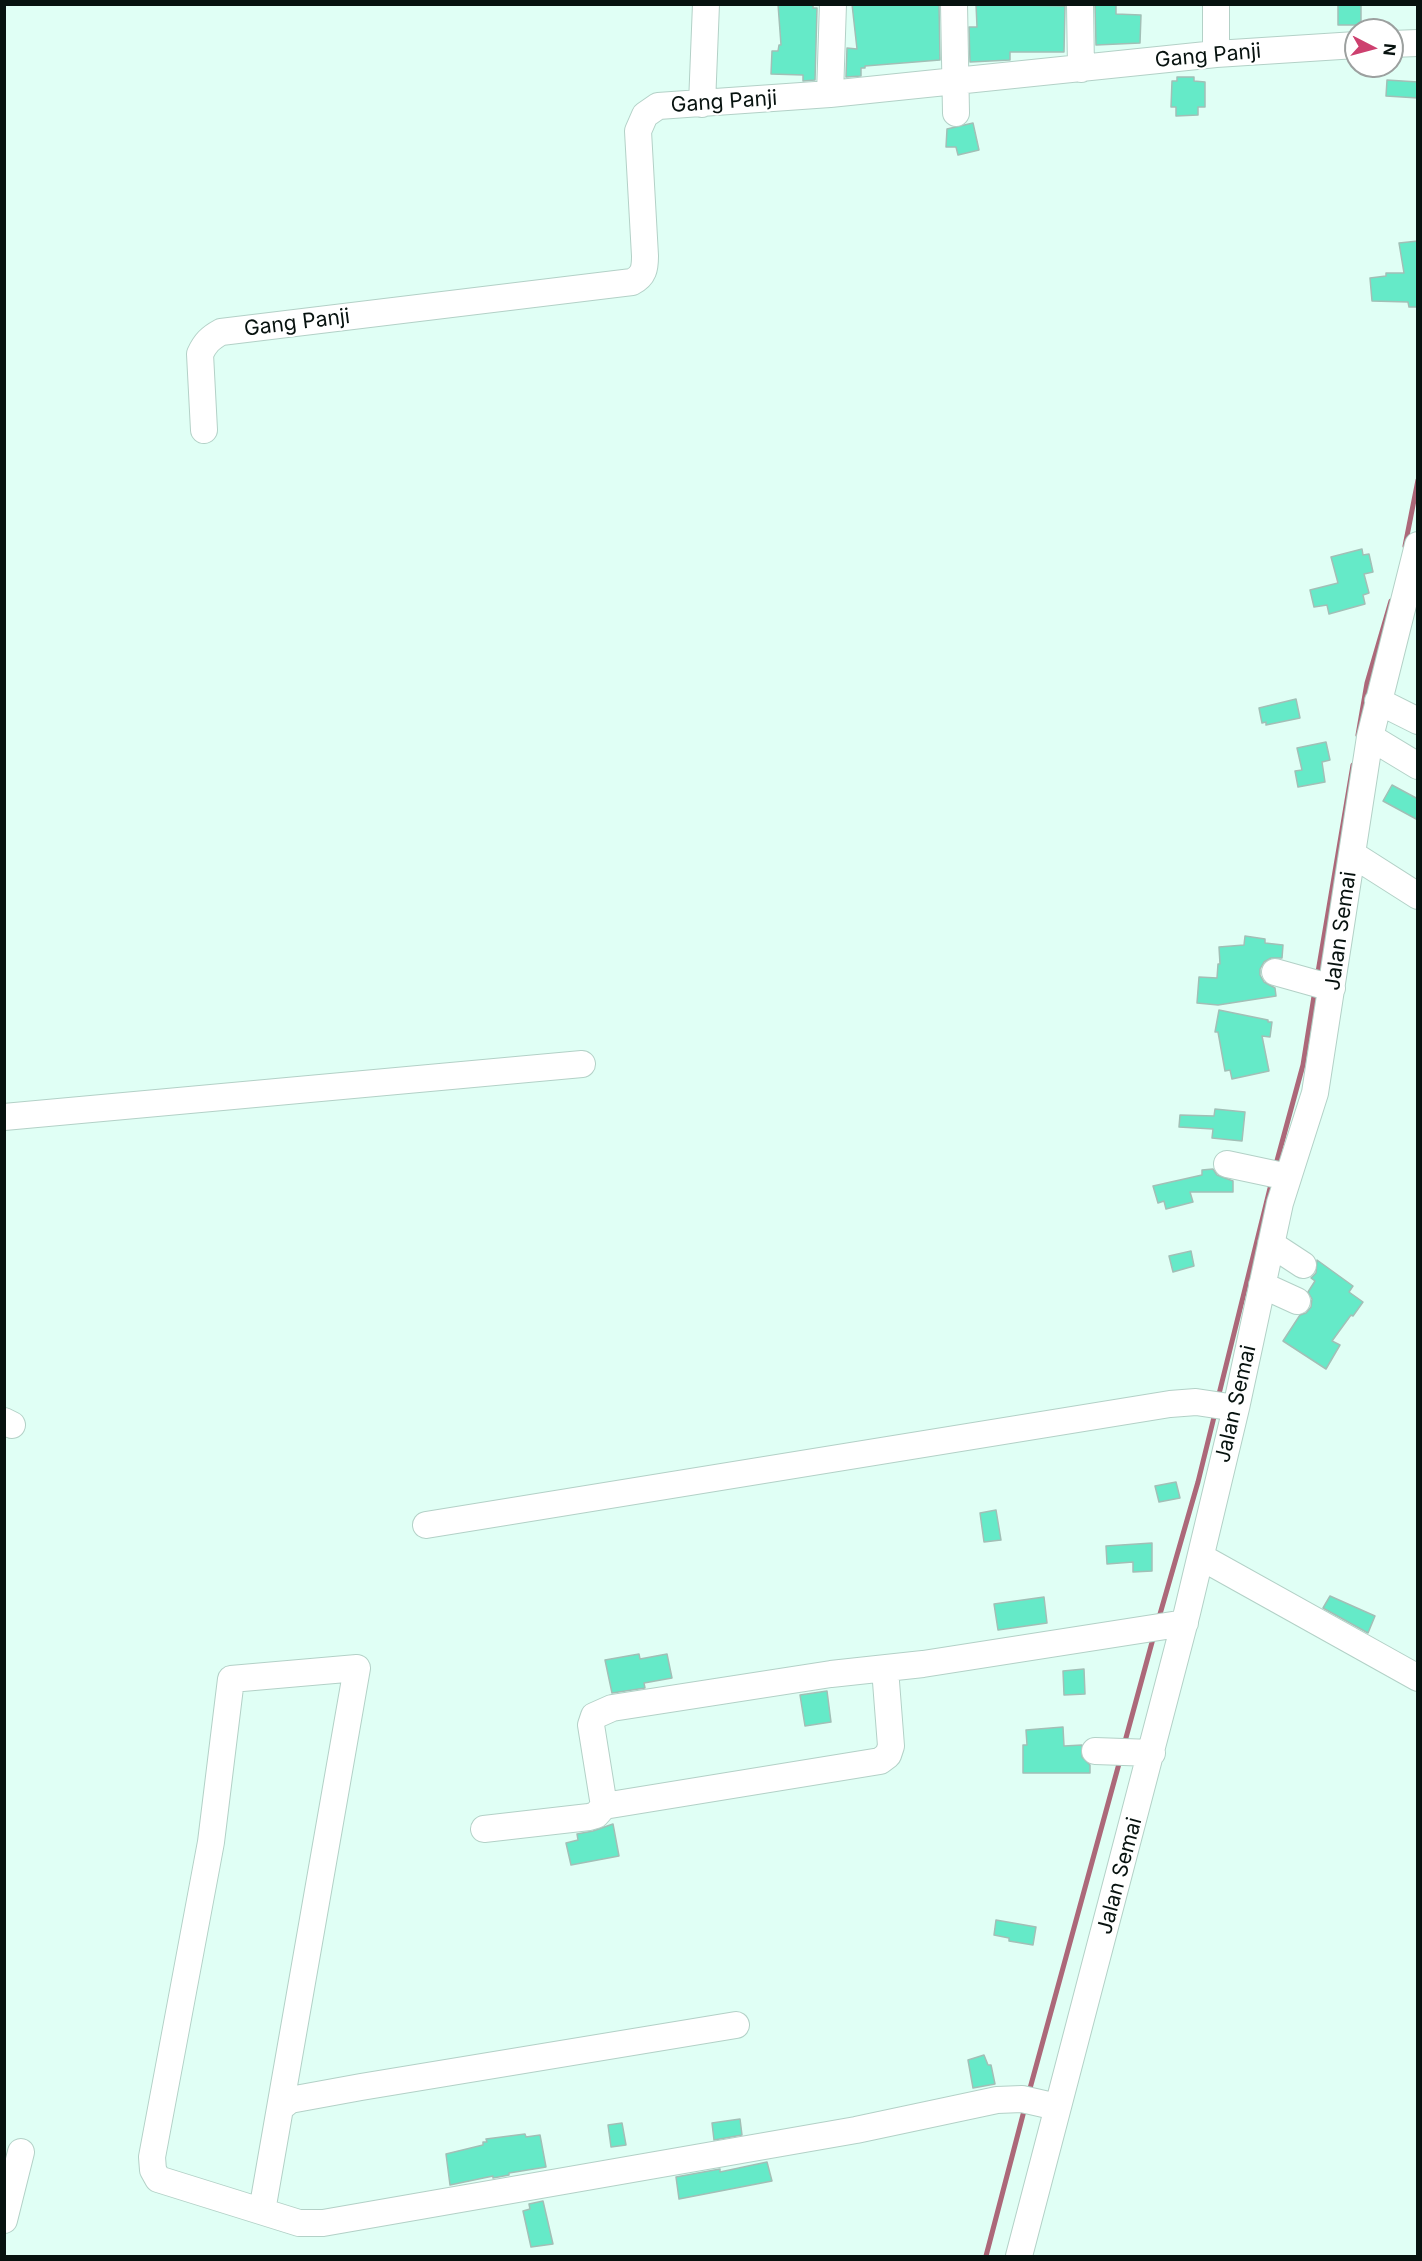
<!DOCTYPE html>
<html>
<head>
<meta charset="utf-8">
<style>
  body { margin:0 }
  #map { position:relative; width:1422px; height:2261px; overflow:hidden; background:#e0fff5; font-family:Inter,sans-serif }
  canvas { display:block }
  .frame { position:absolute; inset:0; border:6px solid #07120f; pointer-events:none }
  .north { position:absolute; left:1344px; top:18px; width:60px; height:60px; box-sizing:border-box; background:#fff; border:2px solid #9ca09f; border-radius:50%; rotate:96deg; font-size:16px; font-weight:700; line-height:24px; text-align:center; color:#07120f }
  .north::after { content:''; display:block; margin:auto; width:21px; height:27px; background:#cd406f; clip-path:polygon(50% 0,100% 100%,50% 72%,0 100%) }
</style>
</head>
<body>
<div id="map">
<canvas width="1422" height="2261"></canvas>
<div class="frame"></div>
<div class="north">N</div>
</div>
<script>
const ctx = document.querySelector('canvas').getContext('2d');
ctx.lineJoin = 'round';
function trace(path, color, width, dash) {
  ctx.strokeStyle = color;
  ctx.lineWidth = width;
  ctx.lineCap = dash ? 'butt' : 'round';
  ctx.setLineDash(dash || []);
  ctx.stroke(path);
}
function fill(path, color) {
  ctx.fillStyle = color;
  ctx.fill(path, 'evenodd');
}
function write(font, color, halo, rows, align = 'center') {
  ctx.font = font + ' Inter,sans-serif';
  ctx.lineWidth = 4.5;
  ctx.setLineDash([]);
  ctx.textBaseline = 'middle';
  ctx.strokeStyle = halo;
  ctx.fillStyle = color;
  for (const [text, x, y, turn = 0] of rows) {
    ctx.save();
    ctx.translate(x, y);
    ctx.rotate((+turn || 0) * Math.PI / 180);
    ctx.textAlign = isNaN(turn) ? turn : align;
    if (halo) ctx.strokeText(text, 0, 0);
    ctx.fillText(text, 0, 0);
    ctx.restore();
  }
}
trace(new Path2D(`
  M1405 546 1418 480
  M1358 735 1367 683 1391 601
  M1317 978 1353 765
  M1275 1168 1303 1065 1315 990
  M1218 1398 1272 1180
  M1158 1621 1198 1482 1215 1413
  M1124 1745 1154 1635
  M1029 2092 1120 1760
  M986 2256 1025 2107`), '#ac6879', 5);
const building = new Path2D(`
  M778 4H813V8H817L815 80 803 81V75L771 74 772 51H778L779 45H781Z
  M852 4H939L940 60 865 66V68H861V76L846 77 847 48 857 49Z
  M976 4 1065 6 1064 52H1010V60L970 62 969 27H977Z
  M1095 4H1116V14L1141 15 1140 43 1096 45Z
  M1338 4H1361V25H1338Z
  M1177 77H1194V81L1205 82V107H1198V115L1176 116V107H1171L1172 81H1177Z
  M1387 80 1418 82V98L1386 96Z
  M973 123 979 150 958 155 956 147H946L947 129Z
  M1418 241V307H1409L1408 302 1372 301 1370 278 1386 276V273H1404L1399 243Z
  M1362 549 1363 555 1369 554 1373 572 1364 574 1369 593 1363 595 1365 604 1329 614 1327 605 1314 607 1310 590 1338 583 1331 557Z
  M1296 699 1300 718 1266 725V722L1262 723 1259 708Z
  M1326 742 1330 760 1322 762 1325 782 1298 787 1295 771 1302 770 1297 748Z
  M1392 785 1418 799V820L1383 801Z
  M1245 936 1265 939V943L1283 945 1282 958H1271L1264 962 1260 969V975L1264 982 1275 988 1276 996 1218 1005 1197 1003 1199 977 1217 978 1218 964H1220L1219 947 1244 945Z
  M1219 1010 1268 1020V1022H1272L1270 1037 1262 1036 1269 1071 1232 1079 1230 1070 1225 1071 1218 1032H1215Z
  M1215 1109 1245 1112 1242 1141 1212 1138 1213 1129 1179 1127 1180 1115 1214 1116Z
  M1213 1169 1217 1175 1233 1181V1192H1190L1193 1202 1166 1209 1164 1201 1158 1203 1153 1186 1202 1175V1170Z
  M1191 1251 1194 1266 1173 1272 1169 1256Z
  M1317 1260 1353 1286 1349 1292 1363 1302 1353 1316 1351 1315 1332 1341 1340 1345 1326 1369 1283 1341 1300 1315 1306 1313 1311 1307 1312 1299 1308 1292 1315 1281 1311 1278 1316 1273Z
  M1176 1482 1180 1498 1159 1502 1155 1486Z
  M996 1510 1001 1540 984 1542 980 1513Z
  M1152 1543V1571L1133 1572V1562L1107 1564 1106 1546Z
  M1330 1596 1375 1616 1368 1633 1323 1608Z
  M1044 1597 1047 1623 998 1630 994 1604Z
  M639 1654 640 1659 667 1654 672 1678 644 1683 645 1688 612 1693 605 1660Z
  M1084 1669 1085 1694 1064 1695 1063 1671Z
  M827 1691 831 1722 805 1726 800 1695Z
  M1063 1727 1064 1746 1082 1745V1757L1090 1765V1773H1023V1745H1027L1026 1730Z
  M613 1824 619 1856 571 1865 566 1843 578 1840 577 1834 593 1831Z
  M996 1920 1036 1927 1033 1945 1009 1941V1938L994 1935Z
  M984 2055 988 2065H991L995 2084 973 2088 968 2060Z
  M740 2119 742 2135 714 2140 712 2123Z
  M622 2123 626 2145 611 2147 608 2125Z
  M525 2134 526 2137 540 2135 546 2167 509 2173V2175L493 2178V2176L450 2185 446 2154 483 2145V2142H487L486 2139Z
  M767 2162 772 2181 679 2199 676 2177 720 2169V2172Z
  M543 2201 553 2244 531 2247 523 2211 530 2209 529 2204Z`);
fill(building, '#65eac8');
trace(building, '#a2bfb6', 1.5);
const minor = new Path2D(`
  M954 4 956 113
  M1080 4 1081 69
  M1392 44 1418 43
  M1216 54V4
  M830 94 833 4
  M702 104 706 4
  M204 430 200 354C205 343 210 338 221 332L632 282C644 276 645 268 645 256L638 131 645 115 658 106 830 94 1216 54 1356 45
  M1378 701 1418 721
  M1370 737 1418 766
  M1352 854 1418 896
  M1275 972 1332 988
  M4 1117 582 1064
  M1227 1164 1288 1177
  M1271 1244 1303 1265
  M1262 1285 1297 1301
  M4 1421 12 1425
  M426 1525 1170 1404 1196 1402 1236 1408
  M1201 1557 1418 1678
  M1095 1751 1152 1753
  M604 1806 880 1761 888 1755 891 1746 885 1669
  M484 1829 589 1817 596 1815 604 1806 591 1725 594 1716 612 1708 831 1674 923 1664 1185 1623
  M280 2108 357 1668 231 1679 211 1842 152 2157 153 2170 158 2179 299 2223H323L856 2130 997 2100 1022 2099 1057 2107
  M262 2211 280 2108 290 2100 361 2087 736 2025
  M4 2220 21 2152
  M1019 2256 1187 1613 1236 1408 1280 1203 1315 1093 1370 737 1418 545`);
trace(minor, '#b3d1c7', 28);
trace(minor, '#fff', 26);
write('21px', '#07120f', '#fff', [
  ["Gang Panji",1208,56,-5],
  ["Gang Panji",724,102,-4],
  ["Gang Panji",297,323,-7],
  ["Jalan Semai",1341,931,-82],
  ["Jalan Semai",1236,1404,-77],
  ["Jalan Semai",1120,1876,-75]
]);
</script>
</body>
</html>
